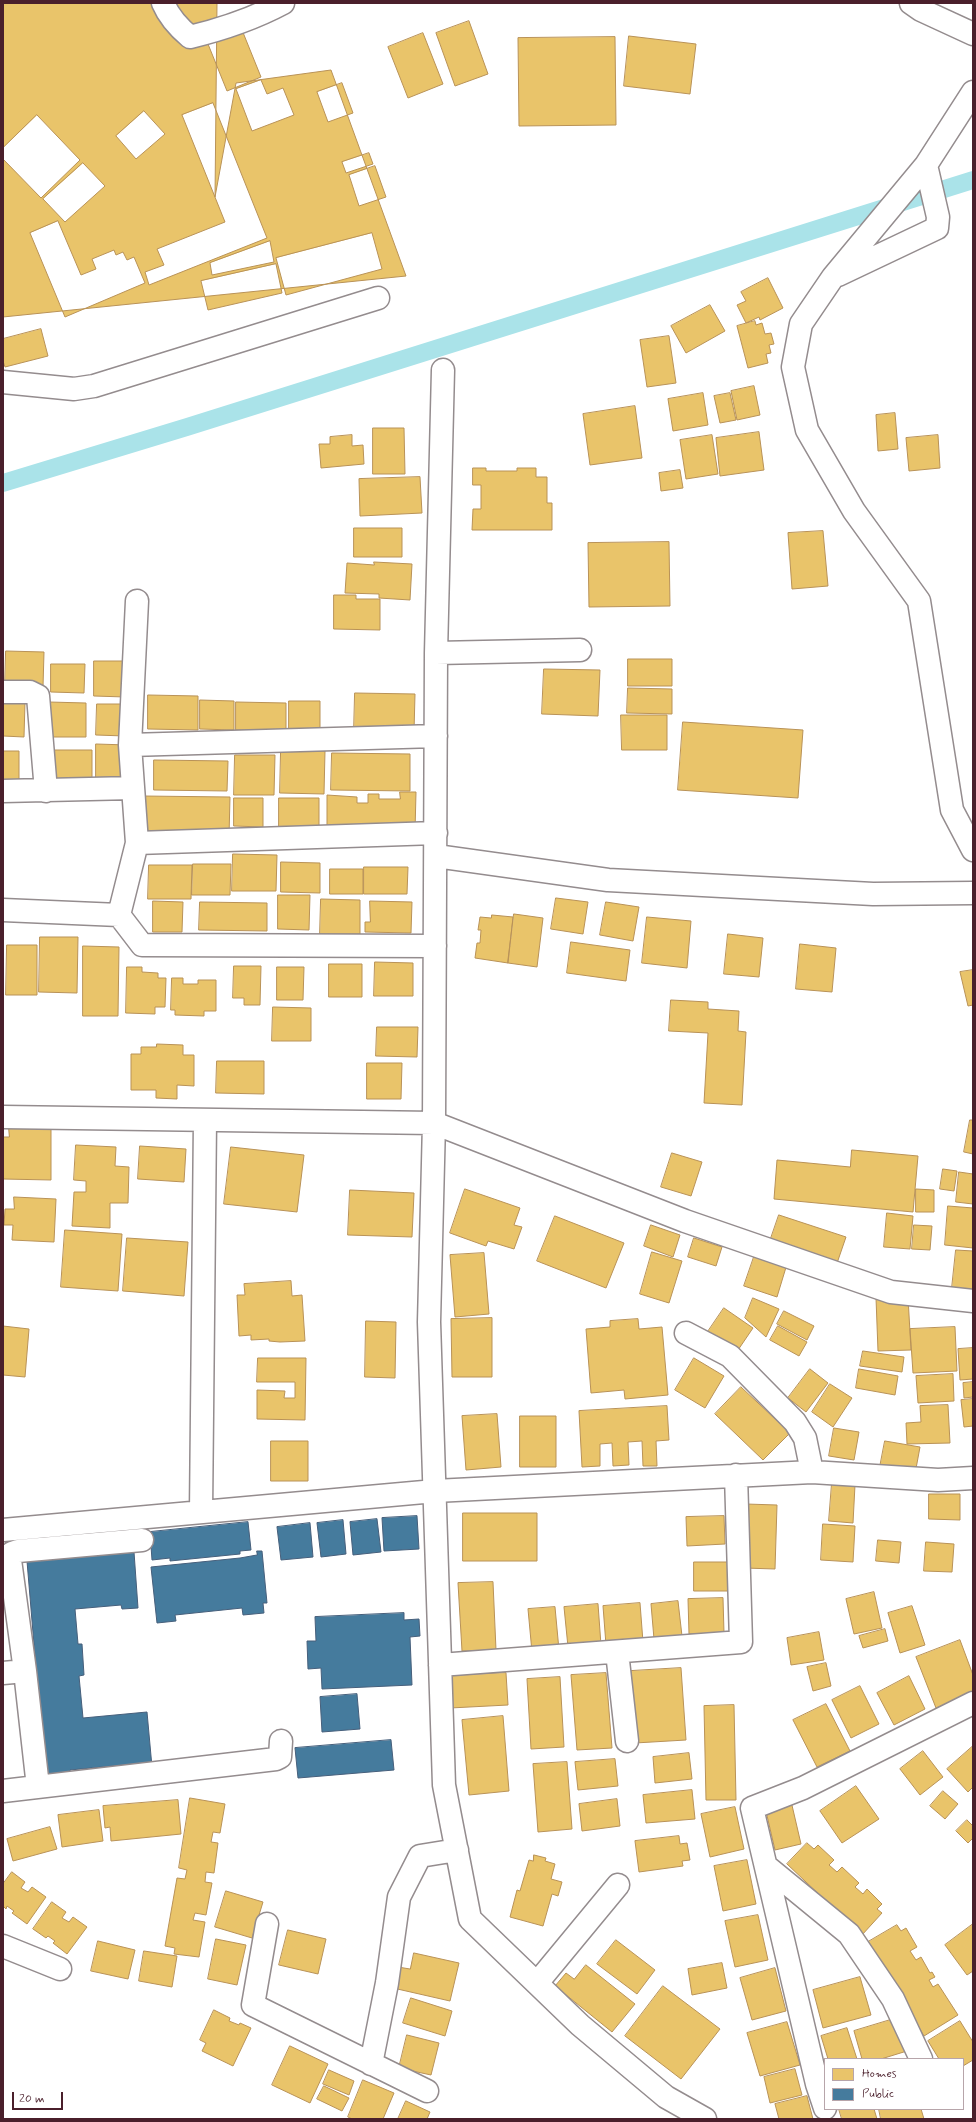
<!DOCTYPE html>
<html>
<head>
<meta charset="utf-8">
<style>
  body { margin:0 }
  #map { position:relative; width:976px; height:2122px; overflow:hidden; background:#fff; font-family:Mynerve,sans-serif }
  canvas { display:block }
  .frame { position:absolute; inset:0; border:4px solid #4a1f2b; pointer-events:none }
  .legend { position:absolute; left:824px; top:2058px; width:140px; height:52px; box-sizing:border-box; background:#fff; border:1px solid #b7a5aa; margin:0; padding:5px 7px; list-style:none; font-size:12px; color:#4a1f2b }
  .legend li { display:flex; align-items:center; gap:8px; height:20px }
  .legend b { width:20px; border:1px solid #b7a5aa }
  .scale { position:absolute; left:12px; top:2092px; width:51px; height:18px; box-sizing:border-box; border:2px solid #4a1f2b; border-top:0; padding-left:5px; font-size:12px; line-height:14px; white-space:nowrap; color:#4a1f2b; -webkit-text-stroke:3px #fff; paint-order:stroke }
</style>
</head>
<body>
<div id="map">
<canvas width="976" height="2122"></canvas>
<div class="frame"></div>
<ul class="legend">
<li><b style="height:11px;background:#e9c46a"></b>Homes</li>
<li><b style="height:11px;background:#457b9d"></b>Public</li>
</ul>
<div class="scale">20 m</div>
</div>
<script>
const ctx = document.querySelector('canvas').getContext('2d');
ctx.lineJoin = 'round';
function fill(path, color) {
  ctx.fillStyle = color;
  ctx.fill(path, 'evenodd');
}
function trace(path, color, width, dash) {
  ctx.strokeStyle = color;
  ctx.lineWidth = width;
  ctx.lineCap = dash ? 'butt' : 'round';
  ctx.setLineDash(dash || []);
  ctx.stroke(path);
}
const homes = new Path2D(`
  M3 3H217L215 197 236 83 331 70 406 276 3 317Z
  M469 21 488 74 455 86 436 33Z
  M242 30 261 77 227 91 208 44Z
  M423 33 443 84 408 98 388 47Z
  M629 36 696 44 690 94 624 86Z
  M615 37 616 125 519 126 518 38Z
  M261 80 267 94 283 88 294 115 252 131 236 89Z
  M342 83 353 113 328 122 317 92Z
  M213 103 267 238 149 285 145 272 164 265 157 249 225 222 182 115Z
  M144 111 165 134 136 159 116 136Z
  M37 115 80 160 41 198 3 159V148Z
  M369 153 373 164 346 173 342 162Z
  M83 163 105 186 65 222 43 199Z
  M375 166 386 197 359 206 349 175Z
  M58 221 81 275 96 269 92 259 114 250 116 255 123 252 127 260 134 257 145 283 65 317 30 233Z
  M372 233 382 269 286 295 276 258Z
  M270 241 274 262 212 275 210 263Z
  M276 264 282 293 208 310 201 281Z
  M768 278 783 308 760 320 759 317 746 323 737 305 746 301 741 292Z
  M710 305 725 331 686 353 671 326Z
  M755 321 756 325 762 323 765 334 771 333 774 344 769 345 771 353 766 354 768 363 748 368 737 326Z
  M41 329 48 356 5 367 3 361V339Z
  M669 336 676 383 647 387 640 340Z
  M754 386 760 415 737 420 731 391Z
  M703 393 708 425 673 431 668 399Z
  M730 393 736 420 720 423 714 396Z
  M635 406 642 458 590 465 583 414Z
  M895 413 898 449 878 451 876 415Z
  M373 428H404L405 474H373Z
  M759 432 764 470 720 476 716 438Z
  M352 435V446L363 445 364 464 321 468 319 444H330V437Z
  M712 435 718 474 686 479 680 440Z
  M938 435 940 468 909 471 906 438Z
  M473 468H486V471H517V468H536V477H547V503H552V530H472L473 509H481V485H473Z
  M680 470 683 488 661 491 659 473Z
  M420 477 422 513 360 516 359 479Z
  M354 528H402V557H354Z
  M823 531 828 586 792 589 788 533Z
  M669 542 670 606 589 607 588 543Z
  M374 562 412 564 410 600 379 598V594L345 593 347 563 374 565Z
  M334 595H356V599H380V630L334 629Z
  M6 651 44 652 43 687 5 686Z
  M628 659H672V686H628Z
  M94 661H126L125 697 94 696Z
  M51 664H85L84 693 51 692Z
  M544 669 600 670 598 716 542 714Z
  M628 688 672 689V714L627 713Z
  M355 693 415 694 414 732 354 731Z
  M148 695 198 696V730L148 729Z
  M200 700 234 701V730L200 729Z
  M289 701H320V730H289Z
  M3 702H25L24 737 3 736Z
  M49 702 86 703V737H49Z
  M236 702 286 703V731L236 730Z
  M97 704H125V736L96 735Z
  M621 715H667V750H622Z
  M683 722 803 730 798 798 678 790Z
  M96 744 128 745 127 779H96Z
  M55 750H92V786L54 785Z
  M281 750 325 751 324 794 280 793Z
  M3 751H19V782H3Z
  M332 753 410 754V791L331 790Z
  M235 755H275L274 795H234Z
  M154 760 228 761 227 791 154 790Z
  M400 792H416L415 832 327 831V795L357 797V803H368V794H379V799H400Z
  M142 796 230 797 229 837 142 836Z
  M234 798H263V827L234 826Z
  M279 798H319V834L279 833Z
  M233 854 277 855 276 891H232Z
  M281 862 320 863V893L281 892Z
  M193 864H231L230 895H192Z
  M149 865H192L191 899H148Z
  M364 867H408L407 894H364Z
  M330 869H363V894H330Z
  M278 895H310L309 930 278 929Z
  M556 898 588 902 583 934 551 929Z
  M321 899 360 900V934H320Z
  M153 901 183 902 182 932H153Z
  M370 901 412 902 411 933 365 932V922H370Z
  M200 902 267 903V931L199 930Z
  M606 902 639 907 633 941 600 935Z
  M514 914 543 918 537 967 508 963Z
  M492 915 513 917 508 963 475 958 477 943H480L481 930H478L480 917 491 918Z
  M647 917 691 921 687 968 642 963Z
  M728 934 763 938 759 977 724 974Z
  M40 937H78L77 993 39 992Z
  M571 942 630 950 626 981 567 973Z
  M800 944 836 948 832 992 796 989Z
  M7 945H37V995H6Z
  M83 946 119 947 118 1016H83Z
  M375 962 413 963V996H374Z
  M329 964H362V997H329Z
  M234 966H261L260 1005H244V998H233Z
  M127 967H142V972L158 973V978H166L165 1007H155V1014L126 1013Z
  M277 967H304L303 1000H277Z
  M973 970V1005L968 1006 960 972Z
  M172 978H183V984H198V980H216V1011H204V1016L175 1015V1010H171Z
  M671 1000 708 1002V1009L739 1011 738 1031 746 1032 742 1105 704 1103 708 1033 669 1031Z
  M273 1007 311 1008V1041H272Z
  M377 1027H418L417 1057 376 1056Z
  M157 1044 183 1045V1055H194V1086L177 1085V1099L156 1098V1090H131V1054H141V1047H156Z
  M217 1061H264V1094L216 1093Z
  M367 1063H402L401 1099H367Z
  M970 1120H973V1154L964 1152Z
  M9 1128 51 1129V1180L3 1179V1137H9Z
  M76 1145 116 1147 115 1166 129 1167 128 1203H110V1228L72 1226 74 1192H86V1181L74 1180Z
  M140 1146 186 1149 184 1182 138 1179Z
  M231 1147 304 1155 297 1212 224 1204Z
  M852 1150 918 1156 913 1212 774 1199 777 1160 850 1167Z
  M672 1153 702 1162 691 1196 661 1187Z
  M943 1169 957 1171 954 1191 940 1189Z
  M959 1172 973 1174V1204L956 1202Z
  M465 1189 520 1208 514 1225 522 1227 514 1249 488 1241 486 1246 450 1233Z
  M916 1189 934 1190V1212H916Z
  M350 1190 414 1193 412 1237 348 1235Z
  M14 1197 56 1199 54 1242 12 1240 13 1225H4L5 1209H14Z
  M948 1206 973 1208V1248L945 1245Z
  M887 1213 913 1216 910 1249 884 1247Z
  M779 1215 846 1237 835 1269 768 1247Z
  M555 1216 624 1243 606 1288 537 1261Z
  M651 1225 680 1235 673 1257 644 1246Z
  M914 1225 932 1226 930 1250 912 1249Z
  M65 1230 122 1234 118 1291 61 1287Z
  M127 1238 188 1242 184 1296 123 1291Z
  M694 1238 722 1247 716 1266 688 1257Z
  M956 1250 973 1251V1290L952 1288Z
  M652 1252 682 1261 669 1303 640 1294Z
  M484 1253 489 1314 455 1317 450 1255Z
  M755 1254 787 1264 777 1297 744 1286Z
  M291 1281 292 1296 302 1295 305 1341 280 1342 269 1341V1339L251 1340V1335L239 1336 237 1295H245L244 1284Z
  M908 1297 911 1350 878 1351 876 1298Z
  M753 1298 779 1309 766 1337 745 1318Z
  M724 1308 753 1328 736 1353 707 1333Z
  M784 1311 814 1326 807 1340 777 1324Z
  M492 1318V1377H452L451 1319Z
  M638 1319 639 1329 662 1327 668 1395 625 1399 624 1390 591 1393 586 1329 610 1327V1321Z
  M366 1321 396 1322 395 1378 365 1377Z
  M3 1326 29 1329 25 1377 3 1375Z
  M778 1326 807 1342 799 1356 770 1340Z
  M955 1327 957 1371 913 1373 910 1329Z
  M973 1348V1379L960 1380 958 1349Z
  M863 1351 904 1357 902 1372 860 1366Z
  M258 1358H306L305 1420 257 1419V1390L285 1391 284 1398H295V1382H257Z
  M694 1358 724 1376 705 1408 675 1390Z
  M810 1369 828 1383 806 1412 788 1398Z
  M859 1369 898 1376 895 1395 856 1388Z
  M953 1374 954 1401 918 1403 916 1376Z
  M973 1382V1397L964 1398 963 1383Z
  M830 1384 852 1398 833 1427 812 1412Z
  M741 1387 790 1433 763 1460 715 1414Z
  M973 1399V1426L964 1427 961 1400Z
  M948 1405 950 1443 907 1444 906 1423 921 1422 920 1406Z
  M667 1406 669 1440 656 1441 657 1466H643L642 1441 628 1442 629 1465 613 1466 612 1443 600 1444V1466L582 1467 579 1411Z
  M497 1414 501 1467 466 1470 462 1416Z
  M520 1416H556V1467H520Z
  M834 1428 859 1432 854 1460 829 1456Z
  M271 1441H308V1481H271Z
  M885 1441 920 1447 915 1474 880 1467Z
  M832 1483 855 1485 853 1523 829 1521Z
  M929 1494H960V1520L929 1519Z
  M746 1504 777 1505 775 1569 744 1568Z
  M463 1513H537V1561H463Z
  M724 1516 725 1544 687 1546 686 1517Z
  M823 1524 855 1526 853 1562 821 1560Z
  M878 1540 901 1542 899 1563 876 1561Z
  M926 1542 954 1544 952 1572 924 1571Z
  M694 1562H729V1591H694Z
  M493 1582 496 1650 462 1651 458 1583Z
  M874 1592 882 1628 854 1634 846 1599Z
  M723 1598 724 1633 689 1634 688 1599Z
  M678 1601 682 1636 654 1639 651 1604Z
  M640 1603 643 1642 606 1645 603 1606Z
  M598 1604 601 1645 568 1647 564 1607Z
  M912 1606 925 1645 900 1653 888 1613Z
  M555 1607 559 1650 532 1652 528 1609Z
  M885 1629 888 1641 863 1648 859 1636Z
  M819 1632 824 1660 791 1665 787 1638Z
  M960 1640 973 1675V1694L936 1708 916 1657Z
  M826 1663 831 1686 813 1691 807 1667Z
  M681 1668 686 1740 635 1743 631 1671Z
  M506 1673 508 1705 450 1708 448 1676Z
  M606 1673 612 1748 577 1750 571 1675Z
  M909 1676 925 1709 894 1725 877 1693Z
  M560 1677 564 1747 531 1749 527 1679Z
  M860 1686 879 1724 851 1738 832 1700Z
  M826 1704 850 1751 817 1767 793 1720Z
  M734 1705 736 1800H706L704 1706Z
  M503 1716 509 1791 469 1795 462 1720Z
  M973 1746V1787L968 1792 947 1769Z
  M923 1751 943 1777 920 1795 900 1769Z
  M689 1753 692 1779 655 1783 653 1757Z
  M615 1759 618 1786 578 1790 575 1762Z
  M567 1762 572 1829 538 1832 533 1764Z
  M856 1786 879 1819 842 1843 820 1811Z
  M692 1790 695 1819 646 1823 643 1795Z
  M943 1791 958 1804 945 1819 930 1806Z
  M190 1798 225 1804 220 1833 213 1832 211 1842 218 1843 214 1873 206 1872 205 1882 212 1883 206 1915 195 1913 193 1920 205 1922 199 1957 174 1954 175 1948 165 1946 177 1878 185 1879 187 1870 179 1868Z
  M617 1799 620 1826 582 1831 579 1804Z
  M178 1800 181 1834 111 1841 110 1827 105 1828 103 1806Z
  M791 1801 801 1844 775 1850 765 1807Z
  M735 1807 744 1849 710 1857 701 1814Z
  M99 1810 103 1841 62 1847 58 1815Z
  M967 1820 973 1826V1838L968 1843 956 1831Z
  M50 1827 57 1849 13 1861 7 1839Z
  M679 1836 680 1844 687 1843 690 1860 682 1861 683 1866 639 1872 635 1841Z
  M807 1843 814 1849 818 1845 834 1860 829 1865 837 1872 842 1867 859 1883 855 1887 863 1894 867 1889 882 1904 877 1909 882 1913 862 1935 787 1864Z
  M534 1855 546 1858 545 1861 555 1864 551 1879 562 1882 558 1896 552 1894 543 1926 510 1917 517 1890 520 1891 529 1860 533 1861Z
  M747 1860 756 1904 723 1911 714 1866Z
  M12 1872 25 1882 21 1888 28 1892 32 1887 46 1897 27 1924 12 1913 14 1911 7 1906 6 1909 3 1906V1884Z
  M226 1891 263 1902 252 1938 215 1927Z
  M52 1902 66 1912 62 1918 69 1922 73 1917 87 1927 67 1954 53 1943 55 1941 48 1936 46 1938 33 1929Z
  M758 1915 768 1960 735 1967 725 1921Z
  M973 1924V1971L967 1975 945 1945Z
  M897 1925 901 1931 906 1928 917 1947 910 1951 916 1960 921 1957 930 1973 932 1972 935 1977 929 1980 933 1987 938 1984 958 2015 924 2036 868 1942Z
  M288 1930 326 1939 318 1974 279 1965Z
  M216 1939 246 1945 237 1985 208 1979Z
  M616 1940 655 1970 637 1994 597 1964Z
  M98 1941 135 1950 128 1979 91 1971Z
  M144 1951 177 1956 172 1987 139 1981Z
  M414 1953 459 1963 450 2001 393 1988 398 1967 410 1969Z
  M722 1963 727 1988 692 1995 688 1969Z
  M586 1965 635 2004 612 2032 555 1986 566 1973 574 1979Z
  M775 1968 786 2011 752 2020 740 1978Z
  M860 1977 871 2015 823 2028 813 1990Z
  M663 1986 720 2029 681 2079 625 2036Z
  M411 1998 452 2011 445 2036 403 2023Z
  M214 2010 230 2018 229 2021 239 2025 240 2023 251 2028 233 2066 202 2051 206 2043 200 2040Z
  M897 2018 907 2051 881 2059H862L854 2031Z
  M960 2021 973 2042V2060L963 2066V2059H939L928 2041Z
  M787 2022 800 2065 760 2076 747 2033Z
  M847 2028 857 2059H828L821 2036Z
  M407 2035 439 2043 431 2075 399 2068Z
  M290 2046 328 2064 310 2103 272 2085Z
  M795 2069 802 2095 770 2103 764 2077Z
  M329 2070 354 2081 349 2095 323 2084Z
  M363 2080 394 2093 383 2119H352L348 2117Z
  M324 2086 349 2098 342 2111 317 2099Z
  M807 2096 813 2119H779L775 2104Z
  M406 2101 430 2112 427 2119H398Z
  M839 2109H874L877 2119H842Z
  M879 2109H921L924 2119H881Z`);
fill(homes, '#e9c46a');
trace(homes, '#b99257', 1);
const public = new Path2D(`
  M417 1516 419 1549 384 1551 382 1518Z
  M377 1519 381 1552 353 1555 350 1522Z
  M343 1520 346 1554 321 1557 317 1523Z
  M248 1522 251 1550 240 1551V1554L170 1561V1558L152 1560 150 1532Z
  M310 1523 313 1557 281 1560 277 1527Z
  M257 1551H262L267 1603H263L264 1613 243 1615 242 1608 175 1615 176 1621 157 1623 151 1567 240 1558 257 1555Z
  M134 1552 138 1608 122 1609 121 1605 75 1609 78 1644H82L84 1675 79 1676 83 1718 147 1712 152 1767 135 1768V1764L70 1770V1773L45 1776 27 1561Z
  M404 1613V1620L419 1619 420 1636 410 1637 412 1685 322 1689 321 1668 308 1669 307 1641H316L315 1617Z
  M357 1694 360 1729 322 1732 320 1697Z
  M391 1740 394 1770 298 1778 295 1748Z`);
fill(public, '#457b9d');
trace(public, '#465f7b', 1);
trace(new Path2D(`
  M3 483 187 427 973 180`), '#aae3e9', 18);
const minor = new Path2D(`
  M163 3C169 17 178 27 190 37 223 29 253 19 283 3
  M911 3 921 10 973 34
  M973 92 926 165 833 277 801 324 793 367 807 430 854 511 919 601 952 810 973 850
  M838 275 937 228 938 217 926 165
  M443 370 436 653 434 1123 429 1322 444 1785 470 1919 580 2025 666 2097 705 2119
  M3 382 74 389 94 386 378 298
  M436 653 580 650
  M3 692H30L38 696 46 791
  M130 745 436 736
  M3 791 133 788
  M137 843 436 833
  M436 856 608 880 873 894 973 893
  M3 910 119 915 142 945 435 946
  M119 915 137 843 130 745 137 601
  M3 1117 434 1123 685 1221 891 1292 973 1301
  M686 1333 730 1356 795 1422 805 1438 812 1472
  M201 1512 205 1120
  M3 1530 435 1491 812 1472 938 1480 973 1478
  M617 1652 627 1741
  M440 1665 741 1642 736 1475
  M3 1673 25 1671
  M38 1787 25 1671 10 1560 12 1553 18 1551 142 1540
  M3 1791 276 1759 280 1757 281 1741
  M766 1866 849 1934 893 1999 921 2059
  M267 1924 253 2005 427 2091
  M3 1946 60 1969
  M537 1983 618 1885
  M371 2064 387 1983 399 1897 420 1856 457 1850
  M825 2108 817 2084 752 1808 803 1788 973 1703`);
trace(minor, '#948c8e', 25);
trace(minor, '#fff', 22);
</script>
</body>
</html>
